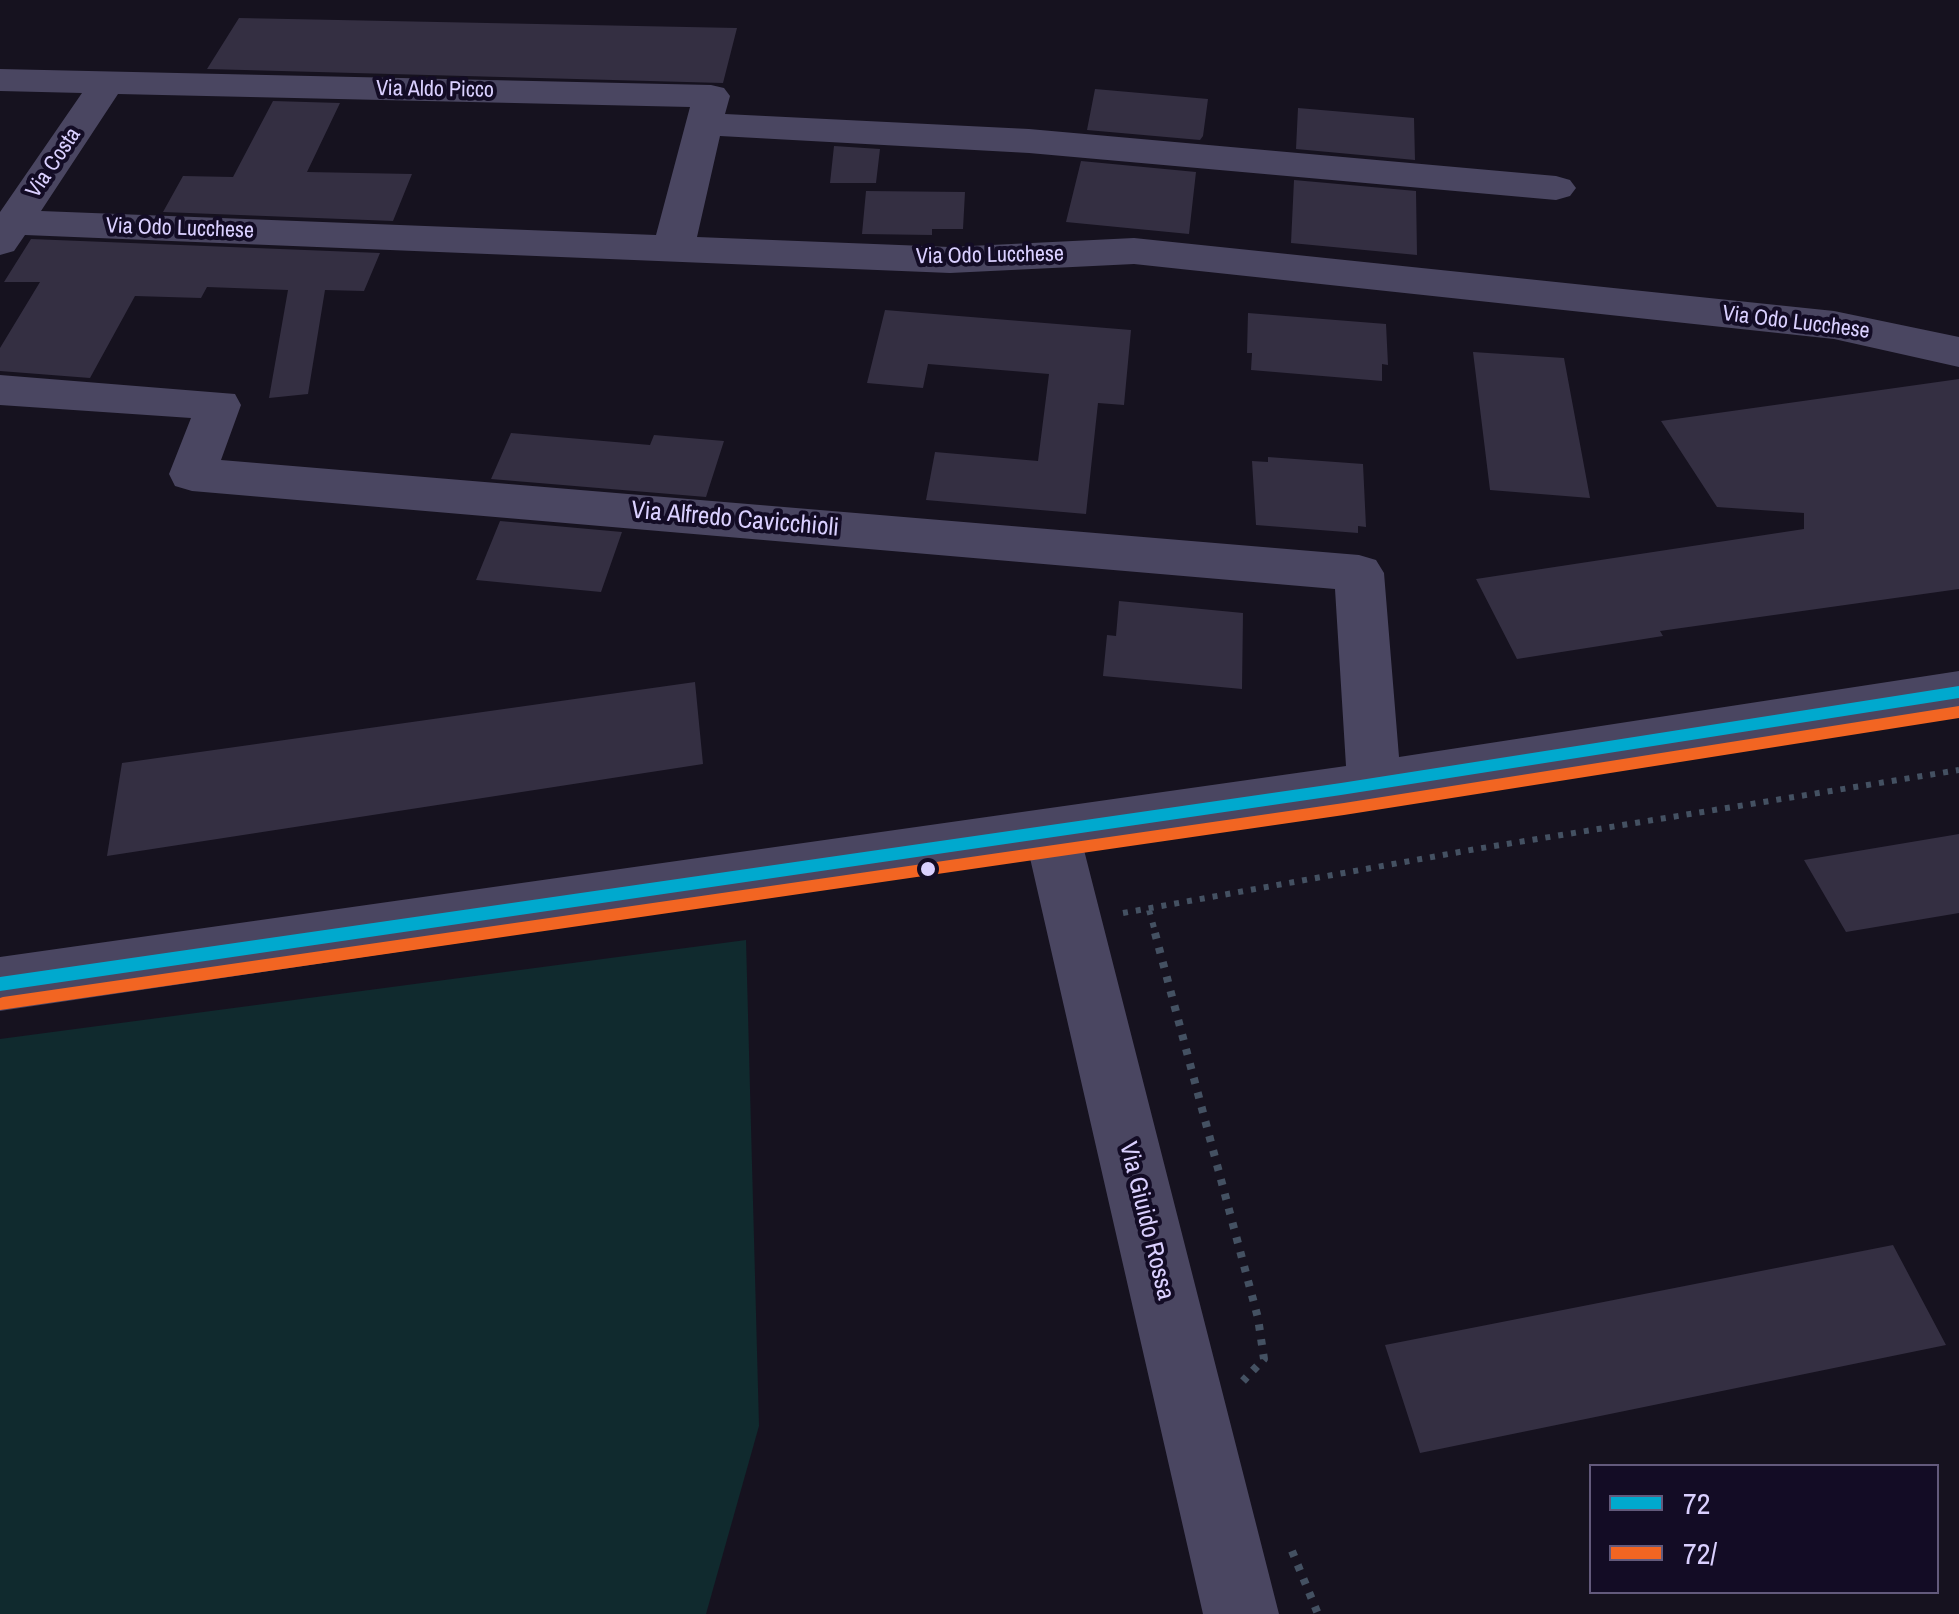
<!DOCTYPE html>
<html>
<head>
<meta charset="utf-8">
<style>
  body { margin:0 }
  #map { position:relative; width:1959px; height:1614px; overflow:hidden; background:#16121f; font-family:"Archivo Narrow",sans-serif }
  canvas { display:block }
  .legend { position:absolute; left:1589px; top:1464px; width:350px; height:130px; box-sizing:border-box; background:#130c25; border:2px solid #635a7c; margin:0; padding:12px 18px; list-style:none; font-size:30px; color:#dad0ff }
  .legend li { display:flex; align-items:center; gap:20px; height:50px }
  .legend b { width:50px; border:2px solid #635a7c }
</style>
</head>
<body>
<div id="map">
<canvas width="1959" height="1614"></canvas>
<ul class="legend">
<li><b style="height:12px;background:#00a9ce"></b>72</li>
<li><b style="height:12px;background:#f26522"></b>72/</li>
</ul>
</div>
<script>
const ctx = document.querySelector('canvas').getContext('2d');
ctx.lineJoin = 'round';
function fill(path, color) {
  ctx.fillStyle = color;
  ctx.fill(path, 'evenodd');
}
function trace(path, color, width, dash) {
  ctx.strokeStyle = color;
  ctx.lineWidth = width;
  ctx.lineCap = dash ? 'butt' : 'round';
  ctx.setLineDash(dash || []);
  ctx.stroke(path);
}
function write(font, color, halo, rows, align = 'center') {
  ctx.font = font + ' "Archivo Narrow",sans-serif';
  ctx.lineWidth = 8;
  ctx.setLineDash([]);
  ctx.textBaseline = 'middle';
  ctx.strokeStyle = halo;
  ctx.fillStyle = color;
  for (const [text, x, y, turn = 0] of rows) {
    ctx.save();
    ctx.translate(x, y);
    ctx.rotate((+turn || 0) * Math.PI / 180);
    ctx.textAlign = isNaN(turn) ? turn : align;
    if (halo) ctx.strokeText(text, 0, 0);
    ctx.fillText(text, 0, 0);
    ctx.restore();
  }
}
fill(new Path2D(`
  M746 940 759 1426 706 1614H0V1039Z`), '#102a2e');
fill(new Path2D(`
  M239 18 737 28 723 83 207 69Z
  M1095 89 1208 99 1203 136 1200 140 1087 130Z
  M273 101 340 103 307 172 412 174 393 221 163 212 183 176 233 177Z
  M1298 108 1414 118 1415 160 1296 149Z
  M834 146 880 149 876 183H830Z
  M1081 161 1196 172 1189 234 1066 222Z
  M1294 180 1416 191 1417 255 1291 243Z
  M866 191 965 192 963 229H932V235L862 234Z
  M31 239 380 253 364 291 325 290 308 394 269 398 288 290 207 287 201 298 135 296 90 378 0 371V348L40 282H4Z
  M885 310 1131 330 1124 405 1098 403 1086 514 926 500 935 452 1038 461 1049 374 928 364 923 388 867 383Z
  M1248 313 1386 324 1388 365 1382 364V381L1251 370 1252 353H1247Z
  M1473 352 1564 358 1590 498 1490 490Z
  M1959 379V589L1660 631 1663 636 1517 659 1476 579 1804 529V513L1717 507 1661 421Z
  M511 433 650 445 654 435 724 441 706 497 491 479Z
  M1268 457 1363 464 1366 527 1358 526V533L1256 525 1252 461 1268 462Z
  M500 521 622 532 601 592 476 580Z
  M1119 601 1243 613 1242 689 1103 676 1107 635 1116 636Z
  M695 682 703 764 107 856 122 763Z
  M1959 834V913L1846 932 1804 860Z
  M1893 1245 1946 1345 1420 1453 1385 1345Z`), '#342f42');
trace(new Path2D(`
  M1149 910 1156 935
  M1123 913 1476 849 1959 770`), '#445162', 6, [5, 8]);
trace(new Path2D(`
  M1155 933 1258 1318 1264 1359 1243 1381
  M1292 1551 1318 1614`), '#445162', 8, [6, 9]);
fill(new Path2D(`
  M0 69 711 85 724 88 730 96 725 114 1029 129 1556 176 1570 180 1576 188 1570 196 1556 200 1029 153 720 136 697 237 950 247 1134 238 1834 311 1959 337V367L1834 339 1134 264 950 273 25 235 14 251 0 255V212L82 93 0 91ZM118 94 690 107 656 235 41 211Z
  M0 375 235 394 241 405 221 460 1359 555 1376 560 1384 573 1399 757 1959 671V713L1084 850 1279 1614H1203L1030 858 0 1011V957L1346 766 1335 589 192 491 175 486 169 474 191 418 0 405Z`), '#4a4661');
fill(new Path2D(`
  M1959 686V698L1341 795 0 991V977L1341 783Z`), '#00a9ce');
fill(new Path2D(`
  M1959 706V718L1344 815 0 1010V998L3 997 1344 803Z`), '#f26522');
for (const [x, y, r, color] of [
  [928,869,9,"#dad0ff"]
]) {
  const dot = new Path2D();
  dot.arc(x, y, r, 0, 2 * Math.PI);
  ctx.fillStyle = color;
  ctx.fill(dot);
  trace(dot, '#130c25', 4);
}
write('22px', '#dad0ff', '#130c25', [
  ["Via Aldo Picco",435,90,1],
  ["Via Costa",54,163,-56],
  ["Via Odo Lucchese",180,229,2],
  ["Via Odo Lucchese",990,256,-1],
  ["Via Odo Lucchese",1796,323,7]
]);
write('25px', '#dad0ff', '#130c25', [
  ["Via Alfredo Cavicchioli",735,520,5],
  ["Via Giuido Rossa",1146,1221,76]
]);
</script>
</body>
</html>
